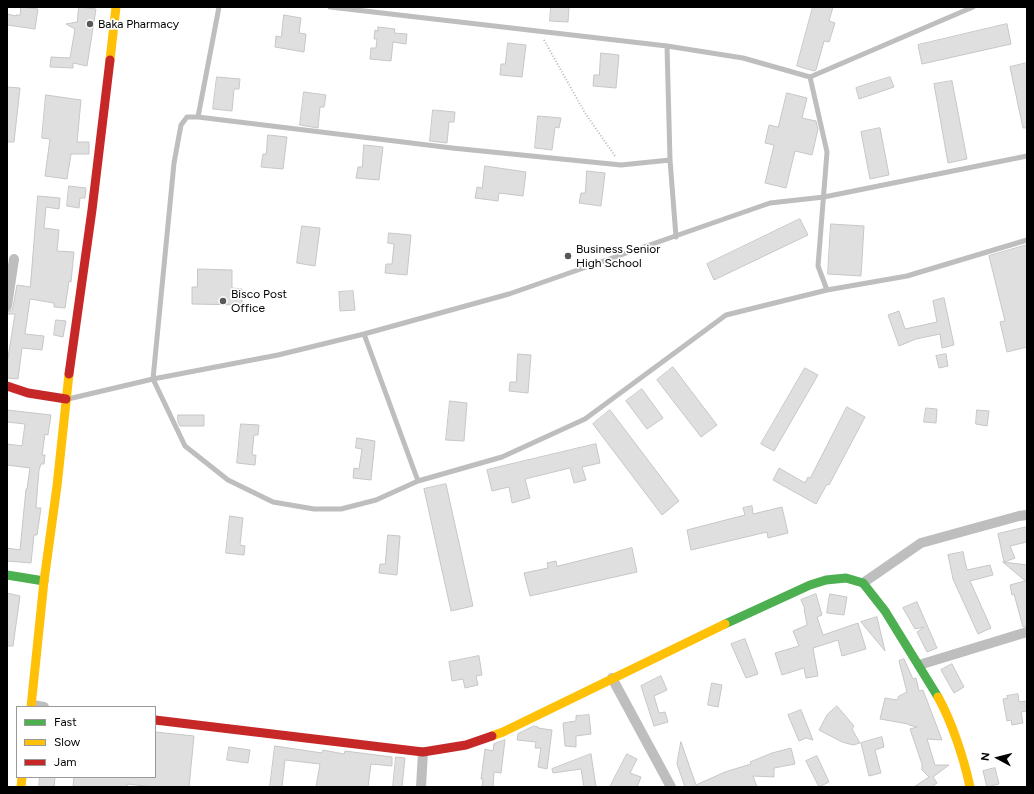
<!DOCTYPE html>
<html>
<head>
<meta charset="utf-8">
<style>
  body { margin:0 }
  #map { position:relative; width:1034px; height:794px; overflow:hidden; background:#fff; font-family:Figtree,sans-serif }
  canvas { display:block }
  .frame { position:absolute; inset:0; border:8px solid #000; pointer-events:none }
  .legend { position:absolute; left:16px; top:706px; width:140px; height:72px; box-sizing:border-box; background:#fff; border:1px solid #999; margin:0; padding:5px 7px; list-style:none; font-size:12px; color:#000 }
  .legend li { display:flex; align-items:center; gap:8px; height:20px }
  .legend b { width:20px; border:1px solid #999 }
  .north { position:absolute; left:978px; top:738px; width:40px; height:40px; -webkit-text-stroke:3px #fff; paint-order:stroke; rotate:277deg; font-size:11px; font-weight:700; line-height:16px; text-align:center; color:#000 }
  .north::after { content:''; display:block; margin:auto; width:14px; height:18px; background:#000; clip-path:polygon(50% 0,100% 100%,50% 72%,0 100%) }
</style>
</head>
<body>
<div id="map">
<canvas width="1034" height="794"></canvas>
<div class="frame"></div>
<ul class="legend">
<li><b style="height:5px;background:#4caf50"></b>Fast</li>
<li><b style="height:5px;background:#ffc107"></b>Slow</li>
<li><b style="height:5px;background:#c62828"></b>Jam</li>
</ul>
<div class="north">N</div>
</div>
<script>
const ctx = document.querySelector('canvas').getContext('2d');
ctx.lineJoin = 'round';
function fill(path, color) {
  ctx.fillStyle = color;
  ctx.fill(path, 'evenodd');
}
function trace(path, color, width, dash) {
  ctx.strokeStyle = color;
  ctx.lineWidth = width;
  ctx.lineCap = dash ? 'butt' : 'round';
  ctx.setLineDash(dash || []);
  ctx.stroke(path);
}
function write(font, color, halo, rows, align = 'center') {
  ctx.font = font + ' Figtree,sans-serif';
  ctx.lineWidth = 3.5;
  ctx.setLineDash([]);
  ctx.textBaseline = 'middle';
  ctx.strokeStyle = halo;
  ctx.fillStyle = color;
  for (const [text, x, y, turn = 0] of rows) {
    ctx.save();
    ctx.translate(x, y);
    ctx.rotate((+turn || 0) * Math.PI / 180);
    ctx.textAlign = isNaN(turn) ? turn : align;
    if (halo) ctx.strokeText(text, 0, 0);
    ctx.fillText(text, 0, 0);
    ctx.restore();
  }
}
const building = new Path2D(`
  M21 7 38 9 35 29 7 25V14L16 16V15H20Z
  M79 7 96 9 87 66 73 63V68L50 67 51 57 70 58 75 29 66 24 77 22Z
  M551 7H569L568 22 550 21Z
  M813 7H833L829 21 835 23 829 42 824 41 816 70 814 71 797 66Z
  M284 15 301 18 299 33 306 34 304 52 275 47 276 36 281 37Z
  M1007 24 1011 44 922 64 918 45Z
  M378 27 395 29 394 33 407 34 406 44 393 42 391 61 370 59 371 48H376L377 39H374L375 30 378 31Z
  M508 43 526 45 522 77 500 75 501 64H505Z
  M601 53 619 55 616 88 593 86 594 75H599Z
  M1027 63V128H1023L1010 67Z
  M217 77 240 79 239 89H234L232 111 213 109Z
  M890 77 894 87 859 99 856 88Z
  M952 81 967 159 948 163 934 84Z
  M7 87 20 88 14 142H7Z
  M304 92 326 95 324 107H320L318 128 300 125Z
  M787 93 807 98 802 118 816 121 818 129 812 155 795 151 786 188 765 183 774 145 765 143 769 125 778 127Z
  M46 95 81 100 77 142H89V154H71L67 179 45 176 50 139 42 138Z
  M433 110 455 112 454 122H449L447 143 430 141Z
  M538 116 561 118 559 128 555 127 552 150 535 148Z
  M880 128 889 175 870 179 861 132Z
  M268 135 287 137 283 169 261 167 263 154H266Z
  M364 145 383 147 379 180 356 178 358 167H362Z
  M485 166 526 172 523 196 499 193 498 201 475 198 477 187 482 188Z
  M587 171 605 173 601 206 579 203 581 193H585Z
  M69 186 86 188 85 198H80L79 208 67 206Z
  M38 196 60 198 59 209 46 207 44 228 59 230 57 251 74 252 71 282 69 281 65 308 54 307V303L30 299 25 334 44 336 42 350 22 348 18 379 7 378V364L15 314H7V312L12 310 13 307 17 285 30 287Z
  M800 219 808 235 714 280 707 264Z
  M831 224 864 226 861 276 828 274Z
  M302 226 320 228 315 266 297 263Z
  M389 233 411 235 407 275 385 273 386 264H392L394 244 388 243Z
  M1027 245V347L1007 352 1000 322 1005 321 989 256Z
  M198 269 232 270V288L242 289V305L192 304V287H197Z
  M353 291 355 310 340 311 339 292Z
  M944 298 954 345 942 348 940 334 916 339 899 346 888 315 899 311 905 329 937 322 933 301Z
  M56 320 66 321 63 337 54 335Z
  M518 354 531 355 528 393 509 391 510 382H516Z
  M946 354 948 366 939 368 936 356Z
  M673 367 717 425 701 437 657 380Z
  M805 368 818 375 774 451 761 444Z
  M642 389 663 418 647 429 626 401Z
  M450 401 467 403 464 441 446 440Z
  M847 407 865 417 829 485 827 484 816 504 773 480 779 468 805 483 808 477 810 478Z
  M926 408 937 409 936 423 924 422Z
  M7 410 51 415 48 435 45 434 42 455H45L44 464H41L39 470 36 508H41L37 535H34L31 563 7 561V548L20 550 26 489H27L30 468 7 465V444L22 446 25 424 7 422Z
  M610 410 679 501 662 515 593 424Z
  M977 410 989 411 987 426 976 424Z
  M178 415H204V426H180L178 422Z
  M241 424 259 425 258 435H254L252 455H256L255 465 237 463Z
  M357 438 375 441 371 480 353 478 354 468 359 469 362 449 356 448Z
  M596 444 600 463 582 467 586 480 574 483 570 468 525 479 530 498 512 503 509 487 492 491 487 470Z
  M446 484 473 606 451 611 424 489Z
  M752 506 753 514 782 507 788 533 768 538 767 532 691 550 687 530 745 515 743 508Z
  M230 516 243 518 240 545 245 546 244 555 226 553Z
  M1027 527V542L1010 546 1015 558 1004 562 998 534Z
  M388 535 400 536 397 575 379 573 380 564H385Z
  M632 548 637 572 530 596 524 573 548 568 547 563 556 561 557 566Z
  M963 552 967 570 990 565 993 575 970 581 991 628 978 634 953 579 948 555Z
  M1003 562 1027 565V626L1023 627 1014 594 1012 595 1010 585 1025 581Z
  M7 593 20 596 13 646H7Z
  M816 594 822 615 817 617 823 635 858 623 866 649 842 656 838 640 813 648 818 676 806 678 804 668 782 675 775 653 799 646 793 631 807 625V624L804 609H805L801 600Z
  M830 594 847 597 844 615 827 613Z
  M917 602 937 648 927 652 917 632 924 627 915 629 903 608Z
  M877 617 885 651 861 622Z
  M745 639 758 674 746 678 731 644Z
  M479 656 482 675 476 676 478 685 465 688 463 679 452 681 449 662Z
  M904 659 913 679 916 678 919 691 923 690 942 740 927 739 935 765H949L933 777 937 783 932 787H914L929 777 922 770V764L910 729 917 727 909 725 908 724 880 719 885 698 897 700 899 696 907 692 899 661Z
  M952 664 964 687 954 693 941 670Z
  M661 676 667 690 654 696 659 713 665 712 668 722 654 726 641 686Z
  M712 683 722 685 718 707 708 705Z
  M1018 694 1019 702 1027 701V711L1021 712 1023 723 1012 725 1011 720 1007 721 1003 699 1008 698 1007 696Z
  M837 706 854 726 852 729 860 743 853 745 842 742 819 730 827 715Z
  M801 710 813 740 806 738 799 741 788 715Z
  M589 715 591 734 576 736V747L565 746 563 723 576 721V716Z
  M534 726 538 727V728L552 730 547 769 538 767 541 748H535L536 742 517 740 518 734Z
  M155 732 194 736 189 787H155L127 784V787H73L74 777H155Z
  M882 737 884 747 875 750 881 773 869 776 861 743Z
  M505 740 501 773 494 772 493 787H482L483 779H481L485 749 493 751 494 744Z
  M681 742 696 785 725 772 751 764 750 762 772 753 791 748 795 764 774 768V777L753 776 757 787H685L677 764Z
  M275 746 322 753 323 750 344 754 345 751 392 757V766L371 764 368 787H316L320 764 285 760 282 787H270Z
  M229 747 250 750 248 763 227 760Z
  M591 754 596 787H584L581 769 553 773 552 769Z
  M627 754 637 759 630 773 641 777 637 787H610Z
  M817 756 829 782 819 787 806 761Z
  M396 757 405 758 402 787H393Z
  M995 768 999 784 987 787 983 771Z
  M40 777H55L54 787H39Z`);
fill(building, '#dfdfdf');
trace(building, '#c7c7c7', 1);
trace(new Path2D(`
  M544 40 585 113 615 156`), '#b9b9b9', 2, [1, 2]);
trace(new Path2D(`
  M330 7 667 46 743 58 810 77 973 7
  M667 46 670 160 676 237
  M810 77 827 152 818 266 827 290
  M198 117 219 7
  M670 160 621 165 452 148 198 117H187L181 125 174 163 153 379 185 446 228 480 273 502 314 509H341L376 500 418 481 502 457 585 419 726 315 827 290 907 276 1027 240
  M364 334 418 481
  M68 399 153 379 278 355 364 334 509 294 770 203 824 197 1027 156`), '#bebebe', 5);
trace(new Path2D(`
  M7 306 14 259
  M863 583 921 543 1019 516 1027 515
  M919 665 1027 632
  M612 678 671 787
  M32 705 44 707
  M421 787 423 752`), '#bebebe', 10);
trace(new Path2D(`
  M7 575 44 581
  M725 624 810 585 826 580 846 578 863 583 885 611 938 697`), '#4caf50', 9);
trace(new Path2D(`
  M110 60 116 7
  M938 697C952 722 964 759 970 787
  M31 707 44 581 57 486 69 374
  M492 736 503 732 725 624
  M21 787 22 777`), '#ffc107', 9);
trace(new Path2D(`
  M69 374 92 210 110 60
  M7 386 28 393 66 399
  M155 720 423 752 466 745 492 736`), '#c62828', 9);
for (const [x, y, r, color] of [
  [90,24,4,"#595959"],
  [568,256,4,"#595959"],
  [223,301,4,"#595959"]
]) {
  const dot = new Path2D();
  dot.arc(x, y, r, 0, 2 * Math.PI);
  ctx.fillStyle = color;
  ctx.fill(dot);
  trace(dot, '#fff', 1.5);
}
write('12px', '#000', '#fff', [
  ["Baka Pharmacy",98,24],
  ["Business Senior",576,249],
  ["High School",576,263],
  ["Bisco Post",231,294],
  ["Office",231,308]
], 'left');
</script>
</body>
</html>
